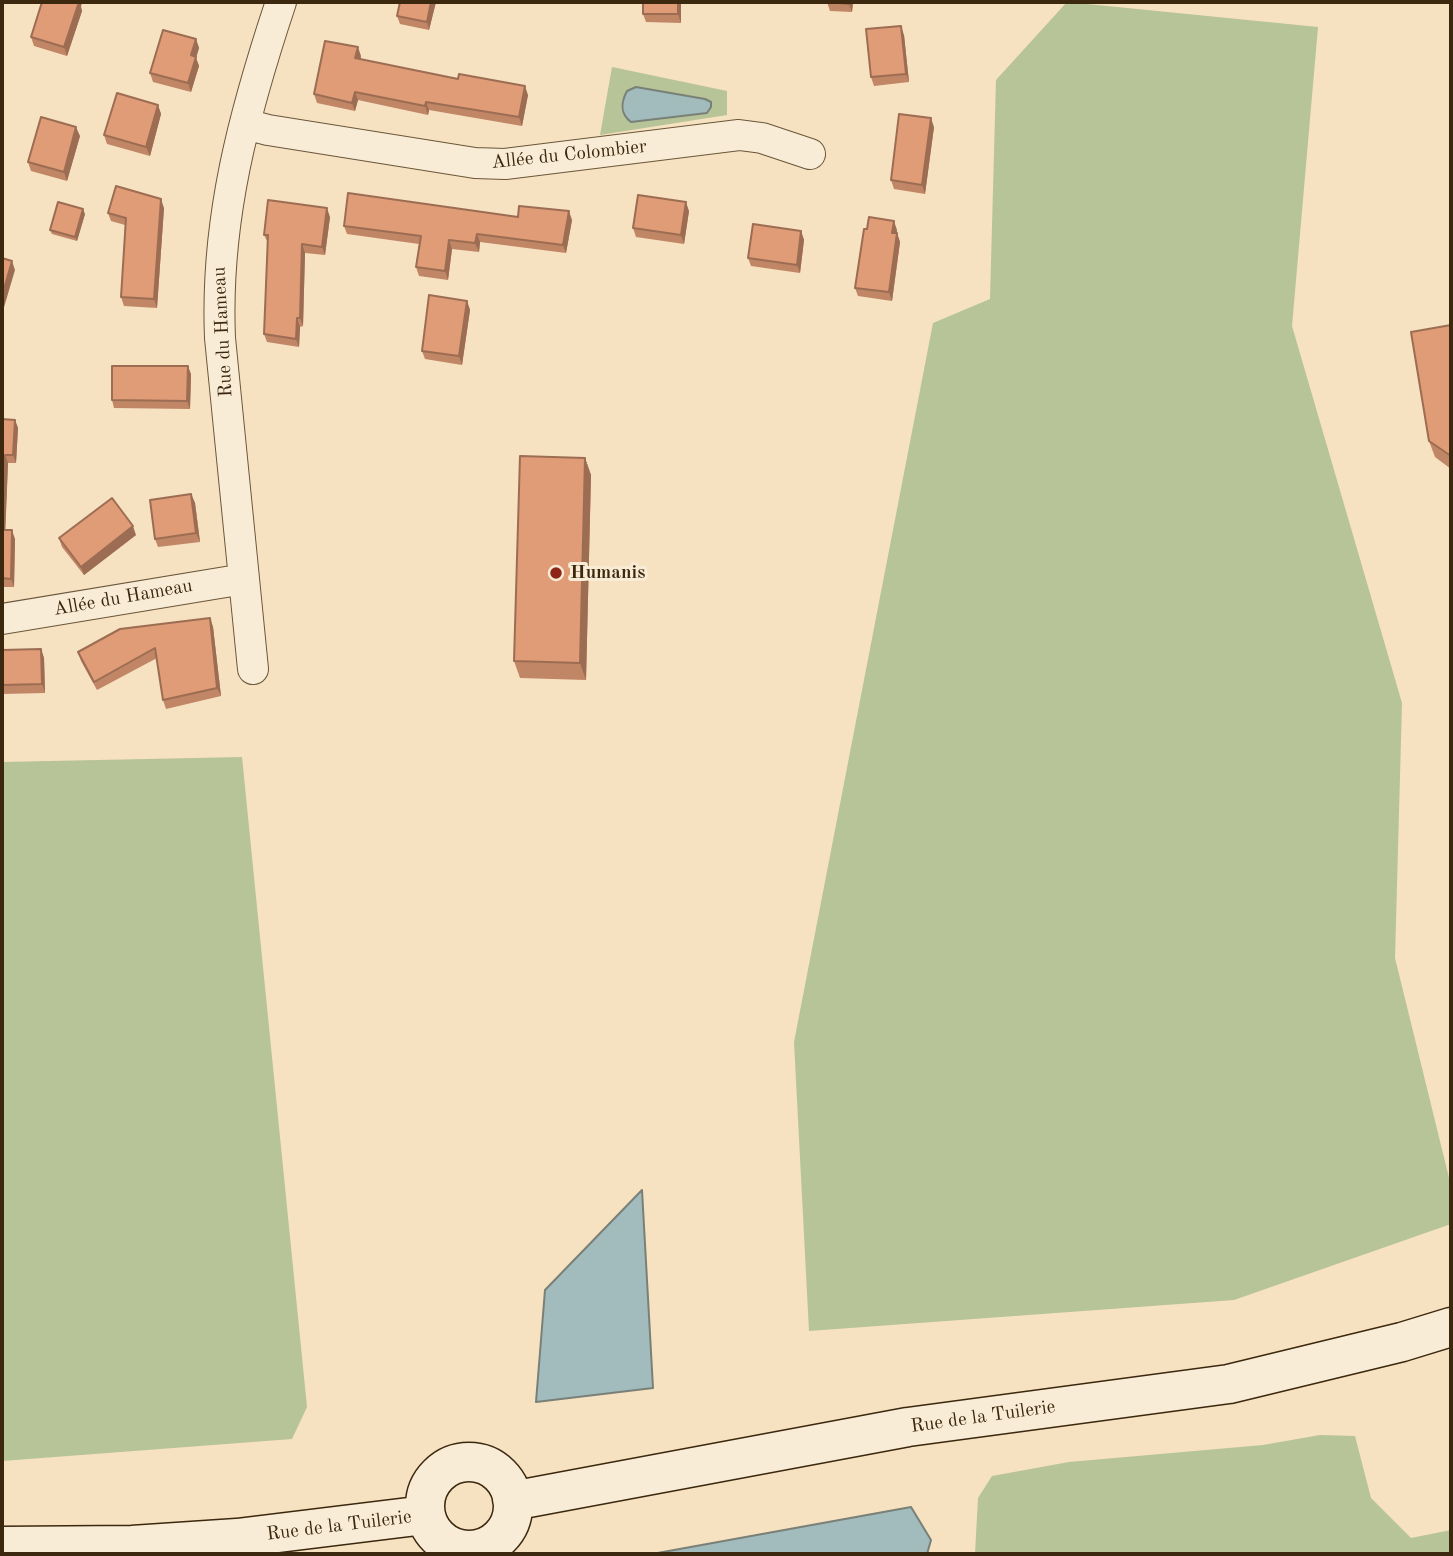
<!DOCTYPE html>
<html>
<head>
<meta charset="utf-8">
<style>
  body { margin:0 }
  #map { position:relative; width:1453px; height:1556px; overflow:hidden; background:#f6e1c0; font-family:"Old Standard TT",serif }
  canvas { display:block }
  .frame { position:absolute; inset:0; border:4px solid #3b280e; pointer-events:none }
</style>
</head>
<body>
<div id="map">
<canvas width="1453" height="1556"></canvas>
<div class="frame"></div>
</div>
<script>
const ctx = document.querySelector('canvas').getContext('2d');
ctx.lineJoin = 'round';
function fill(path, color) {
  ctx.fillStyle = color;
  ctx.fill(path, 'evenodd');
}
function trace(path, color, width, dash) {
  ctx.strokeStyle = color;
  ctx.lineWidth = width;
  ctx.lineCap = dash ? 'butt' : 'round';
  ctx.setLineDash(dash || []);
  ctx.stroke(path);
}
function write(font, color, halo, rows, align = 'center') {
  ctx.font = font + ' "Old Standard TT",serif';
  ctx.lineWidth = 6;
  ctx.setLineDash([]);
  ctx.textBaseline = 'middle';
  ctx.strokeStyle = halo;
  ctx.fillStyle = color;
  for (const [text, x, y, turn = 0] of rows) {
    ctx.save();
    ctx.translate(x, y);
    ctx.rotate((+turn || 0) * Math.PI / 180);
    ctx.textAlign = isNaN(turn) ? turn : align;
    if (halo) ctx.strokeText(text, 0, 0);
    ctx.fillText(text, 0, 0);
    ctx.restore();
  }
}
fill(new Path2D(`
  M1067 2 1318 27 1292 326 1402 703 1395 958 1451 1186V1224L1234 1300 809 1331 794 1042 933 323 990 299 996 80Z
  M612 67 727 91V115L600 135Z
  M242 757 307 1407 292 1439 2 1461V762Z
  M1320 1435 1355 1436 1371 1498 1411 1538 1451 1530V1554H975L978 1498 992 1476 1069 1462 1263 1445Z`), '#b6c497');
const water = new Path2D(`
  M636 87 705 99 711 102V107L707 113 631 122C620 114 621 102 627 91Z
  M642 1190 653 1388 536 1402 545 1290Z
  M911 1507 931 1540 927 1554H652Z`);
fill(water, '#a2bbbd');
trace(water, '#798077', 2);
const street = new Path2D(`
  M245 124 268 130 475 163 505 164 739 135 762 138 810 154
  M2 619 244 579
  M253 669 220 338C215 220 244 113 281 2`);
const secondary = new Path2D(`
  M425 1506a44 44 0 1 1 88 0a44 44 0 1 1-88 0Z
  M512 1499 528 1498 908 1427 1229 1384 1402 1342 1451 1327
  M2 1546 132 1545 237 1538 425 1515`);
trace(street, '#6a563a', 32);
trace(secondary, '#3b280e', 41);
trace(street, '#f9ecd6', 30);
trace(secondary, '#f9ecd6', 38);
fill(new Path2D(`
  M436 2 429 30 400 24 397 16Z
  M681 2V23L646 22 643 14Z
  M827 2H853L852 12 830 11Z
  M81 7 82 11 67 56 34 46 31 37Z
  M904 35 909 82 874 86 871 77Z
  M196 39 199 48 196 58 199 66 191 92 153 82 150 73Z
  M361 56 360 59 528 95 522 126 429 110 428 115 358 100 355 111 317 103 314 94Z
  M158 105 161 114 150 156 107 144 104 135Z
  M934 127 925 194 894 189 891 180Z
  M80 136 67 181 31 171 28 162Z
  M164 208 157 308 124 306 121 297 125 225 111 221 108 213Z
  M689 211 684 244 636 237 633 228Z
  M85 214 77 241 52 234 50 230Z
  M330 217 325 255 305 253 303 326 300 327 299 347 267 342 264 334 268 243 264 235Z
  M518 217 572 220 566 253 480 242 479 252 452 249 448 280 419 276 416 267 419 244 347 234 344 226Z
  M897 230V233L900 242 892 301 858 296 855 288Z
  M801 231 804 240 800 273 751 266 748 258Z
  M467 301 470 310 462 365 425 359 422 351Z
  M1451 325V469L1435 457 1429 441Z
  M191 374 190 409 114 408 112 400Z
  M2 419 15 420 18 428 16 463H8L5 530 15 539 14 587H2Z
  M585 458 591 475 586 680 520 678 514 661Z
  M191 494 195 503 200 542 158 547 155 539Z
  M136 535 84 575 62 547 59 538Z
  M210 618 213 627 221 696 166 709 163 700 157 658 97 690 81 661 78 652Z
  M41 649 44 658 45 693 2 694V650Z`), '#c08666');
fill(new Path2D(`
  M77 2H82L81 7 82 11 67 56 64 47Z
  M431 2H436L429 30 427 22Z
  M678 2H681V23L678 14Z
  M849 2H853L852 12 849 4Z
  M901 26 904 35 909 82 906 74Z
  M196 39 199 48 196 58 199 66 191 92 188 83 191 55Z
  M358 47 361 56 359 67 355 58Z
  M525 86 528 95 522 126 519 117Z
  M355 92 358 100 355 111 352 103Z
  M426 102 429 110 428 115 425 106Z
  M158 105 161 114 150 156 146 147Z
  M931 118 934 127 925 194 922 185Z
  M76 127 80 136 67 181 64 172Z
  M161 199 164 208 157 308 154 299Z
  M686 202 689 211 684 244 681 235Z
  M327 208 330 217 325 255 322 247Z
  M83 209 85 214 77 241 75 237Z
  M569 211 572 220 566 253 563 245Z
  M894 221 897 230 895 242 892 233Z
  M801 231 804 240 800 273 797 265Z
  M897 233 900 242 892 301 889 292Z
  M477 234 480 242 479 252 475 243Z
  M449 240 452 249 448 280 445 271Z
  M302 244 305 253 303 326 300 318Z
  M12 261 15 270 2 314V296Z
  M467 301 470 310 462 365 459 356Z
  M297 318 300 327 299 347 296 339Z
  M188 366 191 374 190 409 187 401Z
  M15 420 18 428 16 463 13 455Z
  M5 455 8 463 5 539 2 530Z
  M585 458 591 475 586 680 580 663Z
  M191 494 195 503 200 542 196 533Z
  M133 526 136 535 84 575 81 567Z
  M12 530 15 539 14 587 11 579Z
  M210 618 213 627 221 696 217 688Z
  M41 649 44 658 45 693 42 684Z`), '#9c6d53');
const building = new Path2D(`
  M42 2H79L64 47 31 37Z
  M400 2H431L427 22 397 16Z
  M643 2H678V14H643Z
  M827 2H849V4Z
  M901 26 906 74 871 77 866 29Z
  M163 30 196 39 191 55 196 57 188 83 150 73Z
  M325 41 358 47 355 58 458 79 459 74 525 86 519 117 426 102 425 106 355 92 352 103 314 94Z
  M117 93 158 105 146 147 104 135Z
  M899 114 931 118 922 185 891 180Z
  M41 117 76 127 64 172 28 162Z
  M116 186 161 199 154 299 121 297 126 218 108 213Z
  M348 193 518 217 519 206 569 211 563 245 477 234 475 243 449 240 445 271 416 267 421 236 344 226Z
  M638 195 686 202 681 235 633 228Z
  M268 200 327 208 322 247 302 244 300 318H297L296 339 264 334 268 235H264Z
  M58 202 83 209 75 237 50 230Z
  M869 217 894 221 892 233H897L889 292 855 288 864 229H867Z
  M753 224 801 231 797 265 748 258Z
  M2 258 12 261 2 296Z
  M429 295 467 301 459 356 422 351Z
  M1451 325V456L1429 441 1411 332Z
  M112 366H188L187 401 112 400Z
  M2 419 15 420 13 455H5L2 530H12L11 579 2 578Z
  M520 456 585 458 580 663 514 661Z
  M191 494 196 533 155 539 150 500Z
  M112 498 133 526 81 567 59 538Z
  M210 618 217 688 163 700 155 648 94 682 78 652 120 629Z
  M41 649 42 684 2 685V650Z`);
fill(building, '#df9c77');
trace(building, '#9c6d53', 2);
for (const [x, y, r, color] of [
  [556,573,7,"#8f2418"]
]) {
  const dot = new Path2D();
  dot.arc(x, y, r, 0, 2 * Math.PI);
  ctx.fillStyle = color;
  ctx.fill(dot);
  trace(dot, '#f9ecd6', 2.5);
}
write('19px', '#3b280e', '#f9ecd6', [
  ["Allée du Colombier",569,155,-6],
  ["Rue du Hameau",223,332,-93],
  ["Allée du Hameau",123,598,-10],
  ["Rue de la Tuilerie",983,1417,-8],
  ["Rue de la Tuilerie",339,1526,-7]
]);
write('bold 19px', '#3b280e', '#f9ecd6', [
  ["Humanis",570,573]
], 'left');
</script>
</body>
</html>
